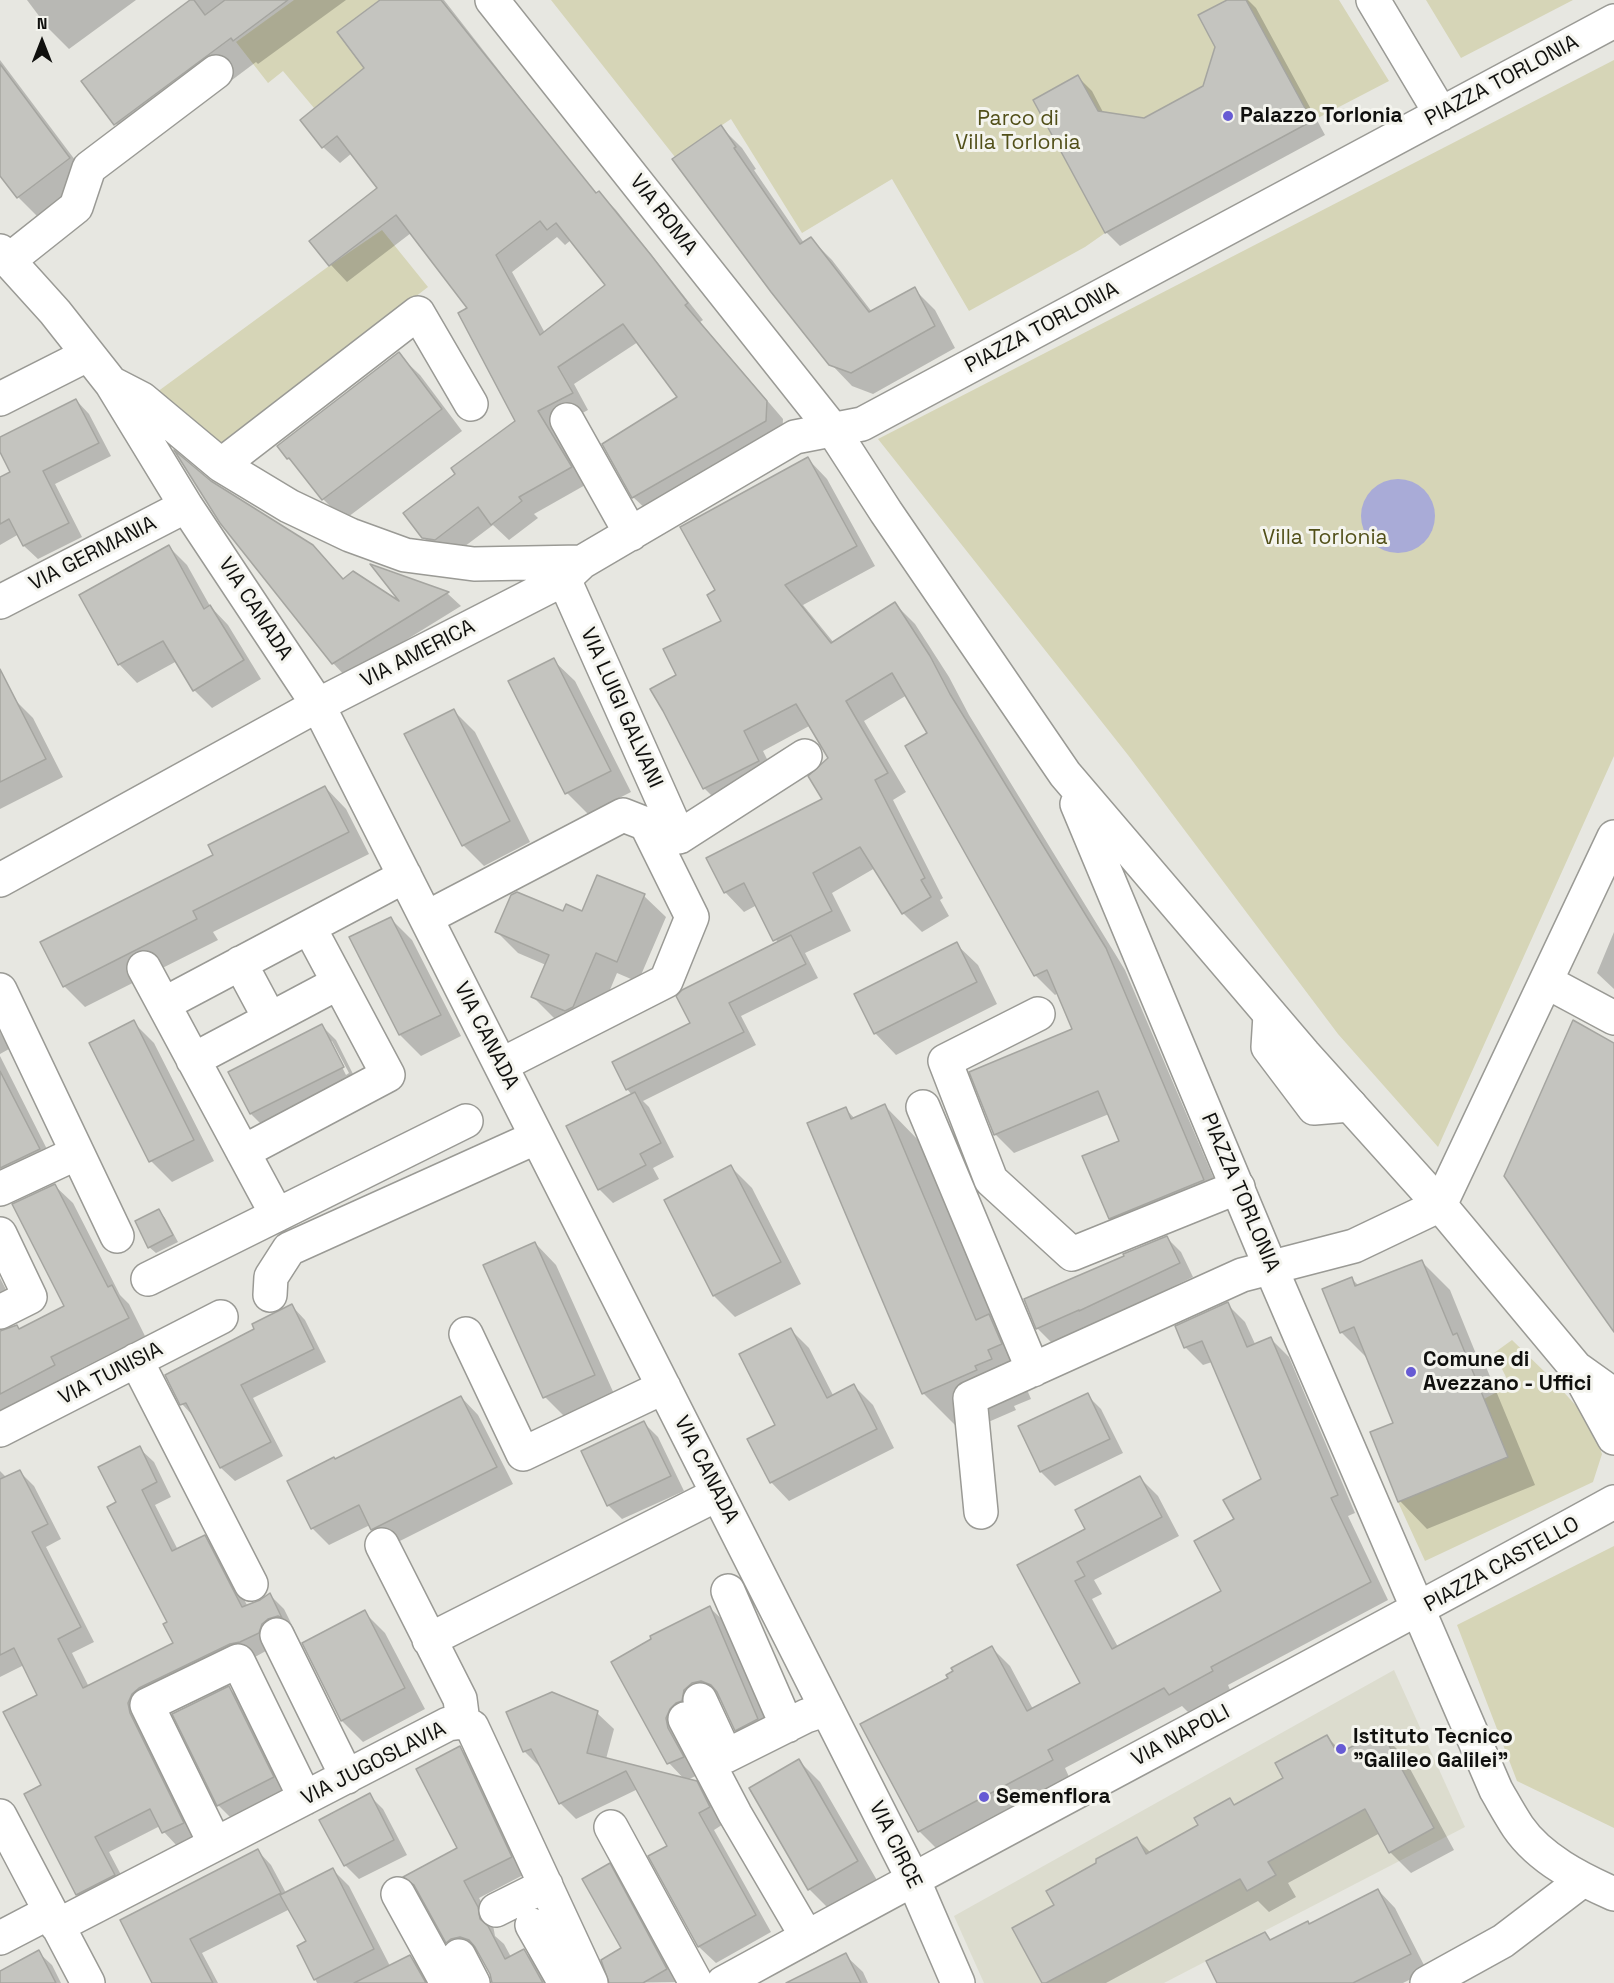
<!DOCTYPE html>
<html>
<head>
<meta charset="utf-8">
<style>
  body { margin:0 }
  #map { position:relative; width:1614px; height:1983px; overflow:hidden; background:#e7e7e1; font-family:"Space Grotesk",sans-serif }
  canvas { display:block }
  .north { position:absolute; left:12px; top:12px; width:60px; height:60px; -webkit-text-stroke:4px #f4f4ee; paint-order:stroke; rotate:0deg; font-size:16px; font-weight:700; line-height:24px; text-align:center; color:#10100e }
  .north::after { content:''; display:block; margin:auto; width:21px; height:27px; background:#10100e; clip-path:polygon(50% 0,100% 100%,50% 72%,0 100%) }
</style>
</head>
<body>
<div id="map">
<canvas width="1614" height="1983"></canvas>
<div class="north">N</div>
</div>
<script>
const ctx = document.querySelector('canvas').getContext('2d');
ctx.lineJoin = 'round';
function fill(path, color) {
  ctx.fillStyle = color;
  ctx.fill(path, 'evenodd');
}
function trace(path, color, width, dash) {
  ctx.strokeStyle = color;
  ctx.lineWidth = width;
  ctx.lineCap = dash ? 'butt' : 'round';
  ctx.setLineDash(dash || []);
  ctx.stroke(path);
}
function write(font, color, halo, rows, align = 'center') {
  ctx.font = font + ' "Space Grotesk",sans-serif';
  ctx.lineWidth = 6;
  ctx.setLineDash([]);
  ctx.textBaseline = 'middle';
  ctx.strokeStyle = halo;
  ctx.fillStyle = color;
  for (const [text, x, y, turn = 0] of rows) {
    ctx.save();
    ctx.translate(x, y);
    ctx.rotate((+turn || 0) * Math.PI / 180);
    ctx.textAlign = isNaN(turn) ? turn : align;
    if (halo) ctx.strokeText(text, 0, 0);
    ctx.fillText(text, 0, 0);
    ctx.restore();
  }
}
fill(new Path2D(`
  M1394 1670 1465 1827 1164 1983H984L954 1916Z`), '#dcdcce');
fill(new Path2D(`
  M294 0H380L337 32 362 65 395 86 314 108 283 71 268 83 236 42Z
  M551 0H1339L1389 81 1312 121 1105 233 1085 247 969 311 892 179 802 233 731 119 675 157Z
  M1426 0H1573L1461 58Z
  M1614 60V756L1438 1147 1338 1034 1128 755 878 439Z
  M382 230 428 287 220 447 157 392 329 266Z
  M1512 1340 1549 1376 1590 1421 1602 1454 1593 1482 1425 1561 1398 1502 1507 1457 1484 1399 1510 1385 1494 1353Z
  M1614 1546V1828L1517 1781 1457 1625Z`), '#d6d5b7');
fill(new Path2D(`
  M1361 516a37 37 0 1 1 74 0a37 37 0 1 1-74 0Z`), '#a9abd7');
fill(new Path2D(`
  M27 0H136L69 49 48 28Z
  M193 0H346L258 64 256 62 140 149 116 124 83 81Z
  M382 0H444L561 150 597 194 599 193 616 210 703 320 700 322 783 419 782 438 650 513 633 497 679 398 638 342 574 384 588 410 554 428 587 484 534 514 538 518 509 540 493 525 452 556 440 554 423 537 457 474 517 421 469 309 411 233 347 282 331 265 312 241 380 188 352 153 340 163 323 147 366 68ZM557 237 565 245 571 240 607 285 545 333 512 272Z
  M1230 0H1248L1256 8 1325 135 1120 246 1106 232 1078 77 1092 91 1104 114 1144 119 1205 87Z
  M0 60 90 180 39 218 18 197 0 173Z
  M721 127 742 148 756 169 754 170 804 243 811 239 832 260 872 312 914 289 935 310 955 348 873 394 852 386 831 364Z
  M398 354 420 375 462 431 344 520 323 499 301 470 288 458Z
  M76 400 89 414 111 456 55 484 82 537 38 559 24 546 19 534 0 545V478L12 472 0 449V438Z
  M808 459 827 479 875 566 803 605 834 643 895 604 915 624 949 677 969 715 1125 970 1223 1200 1129 1238 1110 1218 1121 1142 1109 1114 1014 1153 995 1134 1074 1030 1058 993 1055 995 1035 975 929 733 907 695 864 721 906 792 893 800 943 898 940 900 949 916 922 932 903 913 875 868 832 893 851 931 805 953 818 978 741 1016 756 1045 643 1101 649 1107 674 1157 653 1168 659 1179 613 1203 599 1189 632 1095 627 1089 614 1063 692 1023 778 943 757 905 744 912 725 892 824 799 830 759 811 725 763 751 778 781 724 808 704 788 678 676 723 622 717 591Z
  M169 547 187 565 210 606 228 625 261 679 212 708 194 690 177 661 137 683 119 664Z
  M375 567 448 594 461 606 346 677 333 663 344 580 404 606Z
  M553 660 575 681 631 792 588 814 567 793Z
  M14 699 33 718 63 777 0 809V707Z
  M454 711 475 732 530 842 484 866 463 845Z
  M325 787 346 809 369 854 213 932 218 940 85 1007 64 986 215 855Z
  M644 896 666 917 638 982 617 973 594 1028 587 1032 554 1018 533 997 546 965 518 953 497 932 564 912H583Z
  M391 919 412 940 461 1036 421 1056 400 1035 351 938Z
  M1614 932V989L1597 973Z
  M956 944 978 965 997 1004 896 1055 875 1033 856 995Z
  M133 1022 154 1043 214 1161 172 1182 151 1161Z
  M322 1026 336 1040 357 1082 265 1128 251 1114ZM329 1041H332L349 1073 346 1075Z
  M0 1032 9 1049 0 1054Z
  M0 1056 56 1167 0 1196Z
  M885 1106 924 1146 1031 1399 1014 1406 1016 1410 963 1433 923 1393 846 1109 855 1119Z
  M731 1167 752 1188 801 1284 735 1317 714 1296 666 1200Z
  M55 1186 73 1203 120 1295 129 1304 145 1336 68 1375 72 1383 0 1420V1332L20 1330 66 1307Z
  M159 1211 165 1218 178 1242 156 1253 149 1247Z
  M1167 1238 1181 1252 1193 1277 1095 1324 1051 1342 1037 1328Z
  M535 1243 556 1265 615 1396 566 1418 545 1397Z
  M1422 1262 1450 1290 1476 1354 1484 1362 1535 1485 1427 1529 1400 1501 1395 1423 1370 1361 1341 1332 1352 1279 1359 1286Z
  M0 1278 16 1309 0 1324Z
  M1227 1304 1245 1322 1256 1346 1271 1339 1289 1357 1355 1513 1348 1516 1388 1600 1228 1685 1230 1690 1188 1712 1182 1706 1065 1768 1070 1779 937 1849 919 1831 950 1679 992 1648 1010 1666 1033 1709 1082 1683 1019 1565 1087 1530 1140 1478 1158 1496 1179 1536 1094 1580 1102 1594 1092 1599 1118 1647 1223 1591 1236 1520 1263 1480 1212 1362 1203 1365 1185 1347Z
  M292 1306 305 1320 326 1362 253 1398 283 1456 235 1481 221 1468 195 1418 182 1404 167 1376 256 1330Z
  M791 1330 809 1348 834 1397 854 1386 873 1405 894 1448 789 1501 771 1482Z
  M1087 1395 1101 1409 1123 1453 1055 1486 1041 1472 1020 1427Z
  M461 1397 478 1415 513 1484 390 1546 370 1525 329 1545 312 1528 336 1460Z
  M644 1423 658 1437 684 1491 622 1519 608 1505Z
  M139 1448 154 1462 171 1497 155 1505 178 1550 204 1537 219 1552 248 1607 270 1595 284 1609 295 1631 283 1633 273 1647 255 1657 245 1658 153 1702 197 1837 178 1847 164 1832 160 1826 109 1852 129 1890 92 1909 77 1894 43 1786 39 1695 24 1665 0 1677V1471L7 1478 19 1471 34 1486 61 1539 46 1547 94 1642 72 1653 89 1687 175 1644 169 1623 118 1503Z
  M710 1608 728 1625 775 1737 754 1747 736 1730 722 1699 709 1700 700 1774 687 1780 696 1783 713 1799 725 1823 714 1830 771 1932 716 1963 699 1947 650 1857 670 1847 638 1789 576 1819 560 1803 541 1768 525 1752 508 1713H597L614 1729 606 1759 685 1780 669 1763 613 1662Z
  M364 1612 385 1633 425 1709 363 1742 342 1721Z
  M229 1688 250 1709 294 1798 239 1826 218 1805Z
  M1380 1732 1402 1754 1454 1850 1411 1873 1390 1852 1380 1833 1288 1883 1296 1897 1269 1912 1258 1901 1106 1983H1043L1056 1906 1137 1839 1151 1853 1200 1826 1230 1800 1235 1806 1285 1779 1327 1737 1343 1753Z
  M460 1748 476 1764 527 1873 479 1898 493 1925 495 1936 504 1944 511 1957 524 1951 540 1967 549 1983H493L491 1974 480 1954 467 1955 463 1958 448 1942 419 1890 406 1877 459 1849Z
  M799 1761 820 1782 878 1882 830 1910 809 1889Z
  M369 1795 383 1809 407 1855 359 1879 345 1865Z
  M258 1851 271 1865 286 1893 333 1870 349 1886 390 1966 410 1956 426 1973 432 1983H317L299 1947 309 1942 290 1909 202 1953 218 1983H155Z
  M609 1865 622 1878 679 1982 611 1983 623 1949Z
  M1378 1890 1395 1908 1427 1971 1403 1983H1218L1265 1934 1272 1941 1310 1925Z
  M38 1952 52 1965 61 1983H3L0 1972Z
  M845 1955 863 1972 868 1983H790Z`), '#0003');
const building = new Path2D(`
  M190 0H194L205 15 225 0H288L233 41 231 38 114 125 81 81Z
  M380 0H441L596 193 599 191 651 255 688 303 685 305 767 401 766 421 632 498 602 444 677 397 623 324 558 367 573 393 538 411 572 467 519 497 522 501 491 525 478 507 435 540 422 538 403 513 455 474 451 468 515 421 458 313 467 308 396 215 329 266 309 241 377 188 337 136 322 148 300 120 364 68 337 32ZM540 221 547 230 556 223 605 285 540 335 496 255Z
  M1227 0H1246L1312 121 1105 233 1033 100 1078 75 1098 111 1144 118 1203 86 1215 47 1198 15Z
  M0 64 70 158 17 198 0 176Z
  M721 125 736 147 734 148 800 244 811 237 869 312 915 287 935 326 851 373 829 365 771 292 672 159Z
  M399 352 442 409 322 500 289 458 287 459 277 446Z
  M76 399 99 443 43 471 69 523 23 546 9 519 0 524V477L10 472 0 452V437Z
  M174 450 211 481 313 545 343 579 353 571 399 601 370 564 449 592 332 664 220 523Z
  M808 457 857 546 785 585 831 643 895 602 930 656 950 694 1106 948 1204 1180 1109 1219 1082 1156 1119 1141 1098 1091 994 1135 969 1072 1072 1029 1047 970 1034 976 905 746 927 733 892 673 846 701 888 773 875 780 925 878 921 880 931 897 902 914 860 847 813 873 832 911 773 941 744 883 724 893 706 858 822 799 808 776 828 758 796 704 744 731 759 761 703 789 663 711 650 689 676 675 663 649 721 621 707 595 715 590 680 527Z
  M169 545 204 609 210 605 244 660 193 691 163 641 118 665 79 595Z
  M554 658 611 771 565 794 508 681Z
  M0 669 46 759 0 782Z
  M454 709 510 821 462 846 404 734Z
  M325 786 349 832 193 911 197 919 63 987 40 942 213 855 208 845Z
  M597 875 645 894 617 962 596 953 573 1007 565 1011 531 997 549 955 495 932 511 895 517 892 563 911 566 904 582 911Z
  M391 917 441 1015 399 1035 349 937Z
  M791 935 806 964 729 1003 744 1032 626 1090 612 1062 690 1023 676 996 682 990Z
  M957 942 977 982 874 1034 854 994Z
  M134 1020 194 1140 149 1162 89 1043Z
  M1573 1020 1614 1043V1332L1504 1176Z
  M322 1024 344 1067 250 1114 228 1072Z
  M0 1071 40 1149 0 1168Z
  M635 1092 661 1143 640 1154 646 1165 598 1190 566 1126Z
  M885 1104 976 1320 989 1314 1002 1344 988 1350 992 1359 975 1366 977 1370 922 1394 807 1123 846 1107 851 1119Z
  M731 1165 781 1262 713 1296 664 1200Z
  M55 1184 108 1287 112 1285 129 1318 51 1357 55 1365 0 1394V1331L17 1325 19 1329 64 1306 12 1204Z
  M159 1209 173 1235 148 1248 135 1221Z
  M1167 1236 1180 1263 1079 1311V1310L1036 1329 1024 1299 1124 1256 1123 1254Z
  M535 1242 595 1375 543 1398 483 1265Z
  M1422 1260 1453 1335 1457 1333 1508 1457 1398 1502 1370 1432 1393 1423 1354 1327 1340 1333 1322 1289 1352 1277 1355 1286Z
  M1228 1302 1247 1347 1271 1337 1338 1495 1331 1498 1371 1582 1211 1667 1213 1671 1169 1695 1164 1688 1048 1750 1053 1760 918 1832 860 1724 948 1678 946 1675 953 1671 951 1668 992 1646 1027 1711 1080 1683 1017 1565 1085 1529 1075 1510 1140 1476 1162 1517 1077 1562 1085 1576 1075 1581 1112 1649 1221 1591 1194 1541 1234 1519 1223 1500 1261 1479 1202 1341 1184 1348 1175 1326Z
  M292 1304 314 1349 241 1385 271 1442 220 1468 186 1403 180 1405 165 1375 254 1329 252 1324Z
  M791 1328 827 1398 854 1384 877 1429 770 1483 747 1439 775 1425 739 1354Z
  M1088 1393 1110 1439 1040 1472 1018 1426Z
  M461 1396 497 1467 371 1530 359 1505 311 1529 287 1481 334 1457 335 1459Z
  M644 1421 671 1476 607 1506 581 1451Z
  M140 1446 157 1482 142 1490 172 1551 205 1535 242 1607 260 1600 270 1593 282 1618 278 1616 268 1619 262 1624 259 1633 240 1642 230 1644 139 1688 132 1694 128 1703 130 1713 184 1823 162 1833 150 1809 95 1837 115 1875 76 1895 24 1794 41 1785 3 1712 37 1695 14 1648 0 1655V1479L20 1470 48 1524 32 1532 81 1627 58 1639 83 1688 173 1643 163 1624 167 1622 107 1507 116 1502 98 1467Z
  M710 1606 758 1719 735 1731 717 1692 711 1685 701 1681 692 1683 684 1690 682 1701 676 1703 670 1709 666 1718 668 1728 684 1757 667 1764 611 1662 651 1639 650 1636Z
  M365 1610 405 1688 341 1721 302 1643Z
  M229 1686 274 1777 217 1806 172 1714Z
  M552 1692 598 1711 587 1753 697 1781 710 1807 699 1813 756 1915 698 1947 648 1856 667 1846 626 1771 559 1804 531 1749 523 1752 506 1712Z
  M1381 1731 1434 1828 1389 1853 1365 1809 1268 1862 1276 1875 1247 1891 1240 1879 1046 1983H1042L1012 1928 1054 1905 1046 1891 1096 1863V1859L1137 1837 1146 1854 1198 1825 1194 1818 1230 1798 1234 1805 1283 1778 1275 1763 1327 1735 1338 1754Z
  M460 1746 512 1857 464 1881 478 1907 480 1919 488 1926 505 1959 524 1949 543 1983H492L490 1974 475 1947 469 1940 460 1937 451 1939 446 1943 414 1885 403 1877 457 1848 416 1769Z
  M799 1759 858 1861 808 1890 749 1788Z
  M370 1793 394 1840 344 1866 319 1820Z
  M258 1849 281 1893 190 1939 213 1983H152L120 1920Z
  M610 1863 667 1969 643 1983H609L601 1960 621 1948 582 1879Z
  M333 1868 374 1949 314 1980 297 1946 306 1941 280 1895Z
  M1378 1889 1411 1954 1353 1983H1217L1206 1961 1265 1932 1270 1940 1308 1921 1309 1924Z
  M39 1950 56 1983H0V1971Z
  M846 1953 861 1983H786Z
  M410 1955 426 1983H354Z`);
fill(building, '#c4c4bf');
trace(building, '#a5a5a0', 1.5);
const minor = new Path2D(`
  M1373 0 1441 114
  M0 251 55 312 111 383 142 399 221 465 289 506 350 535 405 555 474 564 582 562
  M8 261 76 207 89 168 216 72
  M111 383 186 506 318 705 913 1879 958 1983
  M0 399 87 355
  M567 420 631 534
  M221 465 418 313 471 404
  M564 579 679 837 805 756
  M0 602 186 506
  M0 880 318 705 564 579 582 562 795 437 862 424 1614 21
  M426 918 623 815 646 824 692 917 666 981 501 1065
  M240 963 270 1019
  M144 968 277 1215
  M1547 982 1614 1018
  M0 990 117 1236
  M164 1004 405 876
  M1038 1014 945 1061 991 1180 1072 1254 1238 1187
  M1270 1015 1268 1047 1314 1108 1350 1105
  M193 1060 338 983
  M923 1107 1033 1370
  M243 1152 388 1075 309 927
  M0 1189 77 1153
  M0 1234 30 1297 0 1312
  M148 1279 466 1121
  M270 1295 271 1277 289 1249 537 1137
  M466 1334 523 1454 664 1387
  M136 1360 251 1584
  M0 1430 221 1317
  M981 1512 970 1398 1242 1275 1354 1246 1440 1205 1614 837
  M382 1545 460 1699 463 1722
  M728 1591 787 1726
  M277 1635 347 1777
  M429 1640 718 1494
  M700 1700 726 1756 806 1716 827 1709
  M685 1719 735 1814 807 1937
  M0 1816 88 1983
  M611 1827 696 1983
  M215 1844 147 1705 238 1661 305 1798
  M398 1894 447 1983
  M496 1910 546 1885
  M532 1925 565 1983
  M57 1926 448 1724 463 1722 472 1727 591 1983
  M0 1938 50 1912
  M459 1956 473 1983
  M1427 1983 1503 1941 1583 1880`);
const major = new Path2D(`
  M492 0 833 430 886 512 1065 774 1304 1054 1440 1205 1576 1368 1614 1395
  M1077 804 1270 1266 1496 1790C1503 1802 1510 1815 1518 1827 1540 1859 1580 1879 1614 1894
  M1579 1374 1614 1438
  M723 1983C1019 1820 1318 1665 1614 1502`);
trace(minor, '#9a9a95', 36);
trace(major, '#9a9a95', 36);
trace(minor, '#fff', 33);
trace(major, '#fff', 33);
for (const [x, y, r, color] of [
  [1228,116,6,"#675bd4"],
  [1411,1372,6,"#675bd4"],
  [1341,1749,6,"#675bd4"],
  [984,1797,6,"#675bd4"]
]) {
  const dot = new Path2D();
  dot.arc(x, y, r, 0, 2 * Math.PI);
  ctx.fillStyle = color;
  ctx.fill(dot);
  trace(dot, '#f4f4ee', 2);
}
write('21px', '#10100e', '#f4f4ee', [
  ["PIAZZA TORLONIA",1502,81,-28],
  ["VIA ROMA",663,215,52],
  ["PIAZZA TORLONIA",1042,328,-28],
  ["VIA GERMANIA",93,554,-27],
  ["VIA CANADA",255,609,57],
  ["VIA AMERICA",418,654,-27],
  ["VIA LUIGI GALVANI",621,708,66],
  ["VIA CANADA",486,1036,63],
  ["PIAZZA TORLONIA",1240,1193,67],
  ["VIA TUNISIA",111,1374,-27],
  ["VIA CANADA",706,1470,63],
  ["PIAZZA CASTELLO",1502,1565,-29],
  ["VIA NAPOLI",1181,1736,-28],
  ["VIA JUGOSLAVIA",374,1764,-27],
  ["VIA CIRCE",895,1845,64]
]);
write('bold 21px', '#10100e', '#f4f4ee', [
  ["Palazzo Torlonia",1240,116],
  ["Comune di",1423,1360],
  ["Avezzano - Uffici",1423,1384],
  ["Istituto Tecnico",1353,1737],
  ["\"Galileo Galilei\"",1353,1761],
  ["Semenflora",996,1797]
], 'left');
write('21px', '#514f18', '#f4f4ee', [
  ["Parco di",1018,119],
  ["Villa Torlonia",1018,143],
  ["Villa Torlonia",1325,538]
]);
</script>
</body>
</html>
